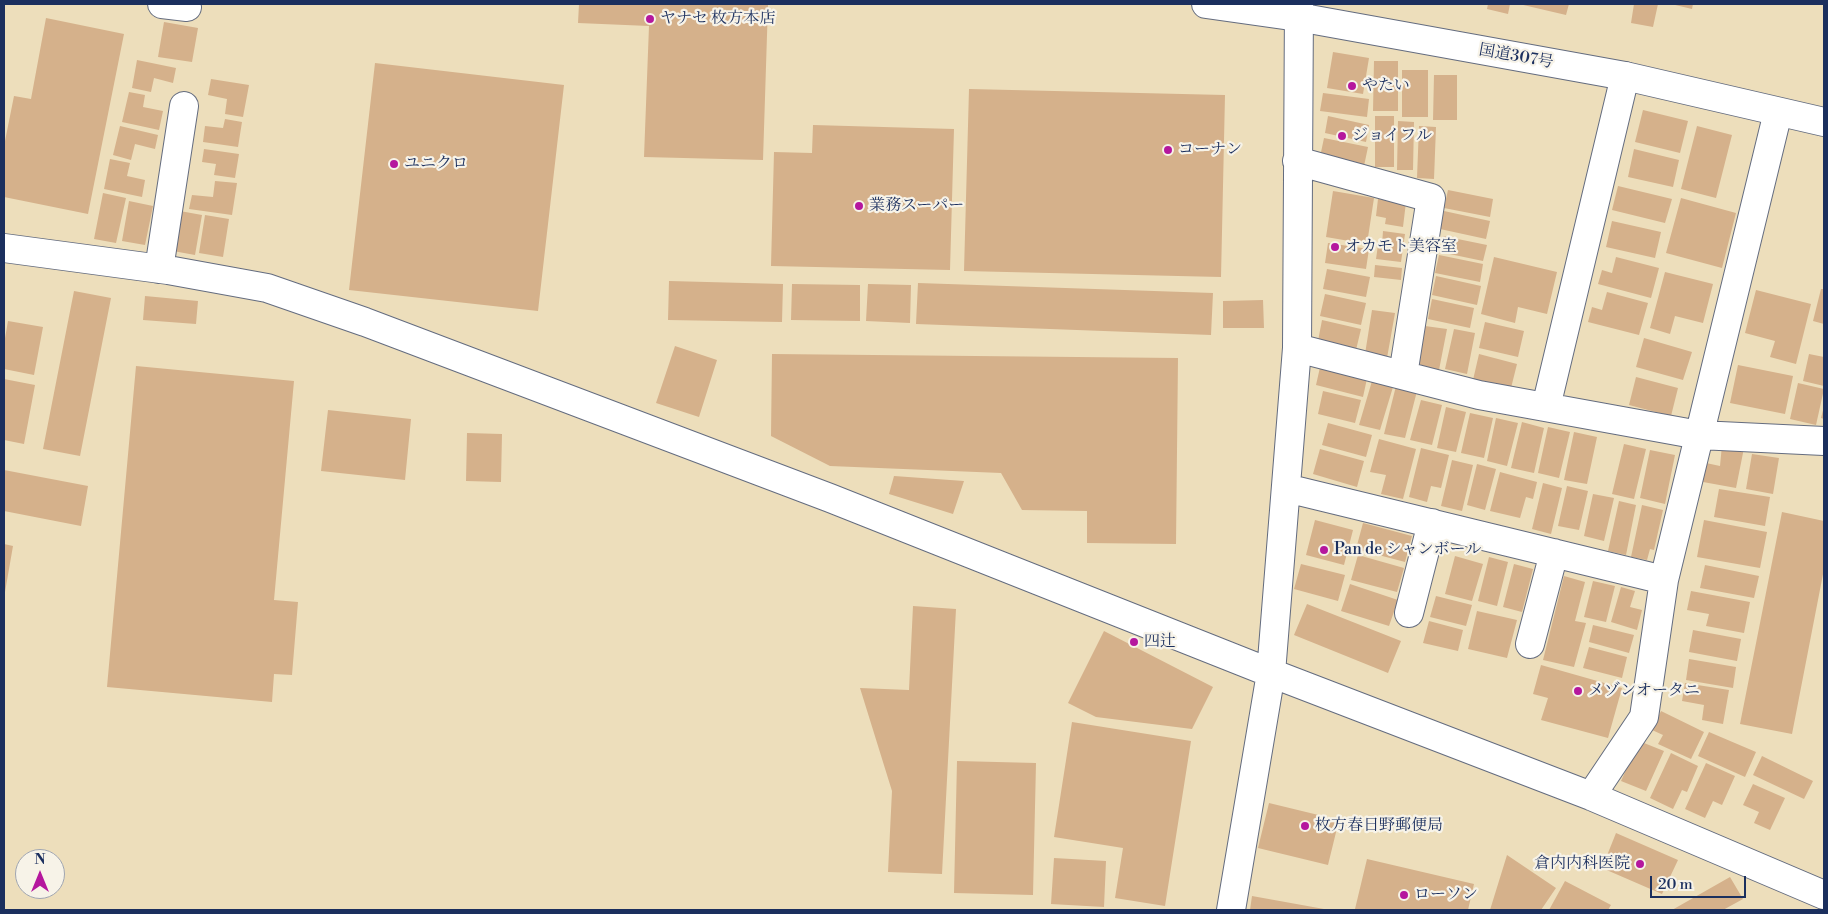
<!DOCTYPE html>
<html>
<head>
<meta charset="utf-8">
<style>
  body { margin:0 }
  #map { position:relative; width:1828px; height:914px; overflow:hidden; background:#eddebb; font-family:"Libre Bodoni",serif }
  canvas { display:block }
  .frame { position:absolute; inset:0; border:5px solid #1b2f5e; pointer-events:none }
  .north { position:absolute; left:15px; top:849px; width:50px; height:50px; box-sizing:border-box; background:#f7f3e8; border:1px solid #9fa5b1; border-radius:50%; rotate:0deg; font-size:14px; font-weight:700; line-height:20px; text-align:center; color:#1b2f5e }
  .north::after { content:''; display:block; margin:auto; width:18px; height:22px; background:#b5179e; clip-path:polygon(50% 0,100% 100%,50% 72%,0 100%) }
  .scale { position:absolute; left:1650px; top:876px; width:96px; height:22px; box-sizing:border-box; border:2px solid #1b2f5e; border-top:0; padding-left:6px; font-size:15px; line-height:18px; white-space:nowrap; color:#1b2f5e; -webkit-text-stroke:4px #f7f3e8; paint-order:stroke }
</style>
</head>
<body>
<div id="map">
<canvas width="1828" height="914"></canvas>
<div class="frame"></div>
<div class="north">N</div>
<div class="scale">20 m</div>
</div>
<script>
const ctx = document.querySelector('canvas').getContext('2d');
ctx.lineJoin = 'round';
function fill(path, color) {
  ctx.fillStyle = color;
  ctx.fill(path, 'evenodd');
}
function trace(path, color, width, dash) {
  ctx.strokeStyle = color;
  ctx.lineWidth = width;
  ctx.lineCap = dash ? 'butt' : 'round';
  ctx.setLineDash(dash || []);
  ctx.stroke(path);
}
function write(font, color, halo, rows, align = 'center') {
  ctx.font = font + ' "Libre Bodoni","Noto Serif JP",serif';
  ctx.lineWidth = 4.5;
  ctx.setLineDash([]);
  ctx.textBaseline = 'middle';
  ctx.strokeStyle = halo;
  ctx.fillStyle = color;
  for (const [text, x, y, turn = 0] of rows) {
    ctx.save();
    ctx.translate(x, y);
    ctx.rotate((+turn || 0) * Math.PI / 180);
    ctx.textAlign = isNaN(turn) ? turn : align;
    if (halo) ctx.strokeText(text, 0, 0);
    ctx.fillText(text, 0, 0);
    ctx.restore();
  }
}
fill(new Path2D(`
  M579 4H768L763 160 644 157 649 26 578 23Z
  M1488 4H1510L1508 14 1487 9Z
  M1519 4H1569L1566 15Z
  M1634 4H1658L1653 27 1631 23Z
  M1671 4H1693L1692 9Z
  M46 18 124 34 88 214 4 197V146L14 96 31 99Z
  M164 22 198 28 192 62 158 57Z
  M1333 52 1369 58 1363 94 1327 88Z
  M137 60 176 68 173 83 154 78 151 92 132 88Z
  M1374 61H1398V111H1373Z
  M375 63 564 85 538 311 349 290Z
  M1402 70H1428V117H1402Z
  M1434 75H1457V120H1433Z
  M211 79 249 85 243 117 225 114 227 99 208 95Z
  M969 89 1225 95 1221 277 964 271Z
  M129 92 145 95 143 107 163 111 159 130 122 122Z
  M1323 93 1369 99 1367 117 1320 111Z
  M1643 110 1688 121 1680 153 1635 142Z
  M1328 116 1369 125 1366 142 1325 133Z
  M1375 116H1394V167H1375Z
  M225 119 242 122 238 147 203 142 205 126 223 128Z
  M1398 121 1414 122 1413 170H1397Z
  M813 125 954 129 950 270 771 266 774 152 812 153Z
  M120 126 158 135 155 149 135 144 131 160 113 155Z
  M1419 126 1436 127 1434 179 1417 178Z
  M1697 126 1732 135 1716 198 1681 189Z
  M1324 138 1368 147 1364 166 1320 157Z
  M204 149 239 154 235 178 214 175 216 164 202 162Z
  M1634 149 1679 160 1673 187 1628 177Z
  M110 159 130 163 127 176 145 180 142 197 104 189Z
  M215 181 237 183 232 215 189 209 192 195 213 197Z
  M1618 186 1672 199 1665 223 1612 210Z
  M1448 190 1493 199 1490 217 1444 208Z
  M1333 191 1374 198 1367 244 1326 237Z
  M103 193 126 198 116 243 94 239Z
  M1681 198 1736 213 1722 268 1666 253Z
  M1378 199 1406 202 1403 227 1385 224 1386 218 1376 216Z
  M129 201 153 206 145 245 122 241Z
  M180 211 202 215 195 255 173 251Z
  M1444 211 1490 221 1486 239 1440 229Z
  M205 215 229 219 223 257 199 253Z
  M1612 221 1661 232 1655 258 1606 247Z
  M1383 231 1405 234 1401 262 1376 259 1378 245H1382Z
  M1443 236 1487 245 1483 261 1440 252Z
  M1328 243 1369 249 1366 269 1325 263Z
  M1439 255 1483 264 1480 282 1435 273Z
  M1494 257 1557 272 1547 314 1518 307 1515 323 1481 314Z
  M1616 257 1659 268 1651 298 1598 284 1602 270 1612 273Z
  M1375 265 1402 268 1401 280 1374 277Z
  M1327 269 1370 277 1366 297 1323 289Z
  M1665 272 1713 284 1703 323 1675 316 1670 334 1650 328Z
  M1436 276 1481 286 1477 305 1432 295Z
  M669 281 783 284 782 322 668 320Z
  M918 283 1213 293 1211 335 916 324Z
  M792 284 860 285V321L791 320Z
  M868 284 911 285 910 323 866 321Z
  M1821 289H1824V324L1813 321Z
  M1756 290 1811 304 1796 364 1770 357 1775 341 1745 333Z
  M74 291 111 298 80 456 43 449Z
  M1607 292 1648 303 1639 335 1588 322 1592 307 1602 310Z
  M1325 294 1366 303 1361 325 1320 316Z
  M145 296 198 301 196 324 143 320Z
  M1432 299 1474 308 1470 328 1428 319Z
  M1263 300 1264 328H1223V301Z
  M1372 310 1395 313 1387 358 1365 354Z
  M1322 320 1361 329 1356 350 1318 341Z
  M8 321 43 327 34 375 4 369V344Z
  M1485 322 1524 331 1518 357 1479 348Z
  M1425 326 1447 329 1439 370 1418 366Z
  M1454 329 1475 333 1467 374 1445 369Z
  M1644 338 1692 352 1683 380 1636 367Z
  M675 346 717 360 699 417 656 403Z
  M772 354 1178 358 1176 544 1087 543V511L1022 510 1001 473 830 466 771 436Z
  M1479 354 1517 364 1511 388 1473 380Z
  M1809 354 1824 357V386L1803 381Z
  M1321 363 1368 374 1363 397 1316 385Z
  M1738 365 1793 376 1785 414 1730 403Z
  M136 366 294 381 274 600 298 602 292 675 274 674 272 702 107 687Z
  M1636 377 1678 388 1671 416 1629 405Z
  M4 379 35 385 24 444 4 440Z
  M1372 381 1393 387 1380 430 1359 425Z
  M1798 383 1824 389 1816 425 1790 419Z
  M1396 386 1417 391 1405 438 1384 434Z
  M1323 391 1361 400 1355 423 1318 414Z
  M1421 400 1442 405 1432 445 1410 440Z
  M1824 406V419L1821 418Z
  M1446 407 1466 412 1456 452 1437 448Z
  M328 410 411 419 405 480 321 471Z
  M1470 413 1493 418 1484 458 1461 453Z
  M1496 418 1518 423 1507 466 1487 461Z
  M1522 422 1544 428 1534 473 1511 468Z
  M1328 423 1372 435 1366 457 1322 445Z
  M1548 427 1570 432 1559 478 1538 473Z
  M1574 432 1597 437 1587 484 1564 480Z
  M467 433 502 434 501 482 466 481Z
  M1379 439 1416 449 1403 499 1381 494 1386 475 1370 472Z
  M1624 444 1646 449 1634 499 1612 494Z
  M1722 445 1744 448 1736 488 1703 482 1706 463 1720 466Z
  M1421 448 1449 455 1441 488 1431 486 1427 502 1409 497Z
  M1320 449 1364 461 1357 487 1313 474Z
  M1650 450 1675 455 1665 504 1640 498Z
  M1752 454 1779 458 1773 494 1746 489Z
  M1452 460 1473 465 1462 511 1441 506Z
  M1477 464 1496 469 1485 510 1467 505Z
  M4 470 88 486 81 526 4 511Z
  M1500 472 1537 482 1533 499 1526 497 1520 518 1490 511Z
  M894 476 964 481 953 514 889 494Z
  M1543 483 1562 488 1551 534 1532 529Z
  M1567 486 1588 491 1579 530 1558 526Z
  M1719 489 1770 497 1765 526 1714 517Z
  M1593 494 1614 498 1604 541 1584 536Z
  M1619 501 1636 505 1626 555 1608 551Z
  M1642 505 1663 510 1654 550 1650 549 1647 560 1631 557Z
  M1782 512 1824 521V569L1792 734 1740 724Z
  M1315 520 1353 530 1344 565 1306 555Z
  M1704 520 1767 532 1760 568 1697 557Z
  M1363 523 1412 536 1405 562 1356 549Z
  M4 544 13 546 5 592H4Z
  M1358 555 1404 568 1397 592 1351 580Z
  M1455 556 1483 564 1472 601 1445 594Z
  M1489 557 1508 562 1497 606 1478 601Z
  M1301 564 1345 575 1338 601 1294 589Z
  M1514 564 1533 569 1522 612 1503 607Z
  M1705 565 1759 576 1754 598 1700 588Z
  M1564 576 1585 582 1575 621 1586 623 1574 667 1543 660Z
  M1593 581 1615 586 1606 622 1584 617Z
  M1350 584 1398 600 1389 626 1341 611Z
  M1621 587 1635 591 1630 607 1642 610 1637 630 1611 622Z
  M1691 591 1750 602 1744 633 1706 626 1709 614 1687 610Z
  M1436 596 1472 605 1466 626 1430 617Z
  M1307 604 1401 641 1388 673 1294 635Z
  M913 606 956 609 942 874 888 872 892 791 860 688 909 690Z
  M1477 611 1517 620 1507 658 1468 649Z
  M1429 621 1463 630 1458 651 1423 643Z
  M1593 625 1634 635 1629 653 1589 642Z
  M1693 630 1741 639 1737 661 1689 652Z
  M1104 631 1213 687 1192 729 1096 717 1068 703Z
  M1589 647 1627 657 1622 678 1583 668Z
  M1689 659 1736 667 1733 688 1686 680Z
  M1541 665 1622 688 1608 738 1541 720 1548 698 1533 694Z
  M1685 683 1729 690 1723 724 1702 720 1704 705 1682 701Z
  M1661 711 1704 732 1691 759 1658 744 1663 735 1652 730Z
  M1072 722 1191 741 1165 906 1115 898 1123 848 1054 837Z
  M1709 732 1756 752 1745 777 1698 756Z
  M1639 741 1664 751 1646 791 1621 781Z
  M1671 753 1698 766 1687 792 1682 790 1673 809 1650 798Z
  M1762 756 1813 781 1804 799 1753 775Z
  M957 761 1036 763 1033 895 954 893Z
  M1706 763 1735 776 1722 805 1713 801 1705 818 1685 809Z
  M1753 784 1785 798 1770 830 1754 823 1759 812 1743 805Z
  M1269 803 1339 820 1328 865 1258 848Z
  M1616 833 1678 860 1662 894 1602 868Z
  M1507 855 1556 888 1541 910H1490Z
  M1054 858 1106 861 1104 907 1051 904Z
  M1367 859 1474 884 1468 910H1362L1355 909Z
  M1730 877 1743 899 1723 910H1672Z
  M1565 881 1611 905 1608 910H1549Z
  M1252 896 1324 909V910H1250Z`), '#d5b18b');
const minor = new Path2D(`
  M162 4 187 7
  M1297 161 1431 198 1403 375
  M4 248 168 270 267 288 365 322 830 498 1271 673 1591 796 1824 895
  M159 269 184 106
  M1297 348 1479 395 1699 435 1824 441
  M1546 407 1625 76
  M1286 488 1664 580
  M1409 613 1432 523
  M1530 644 1554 553
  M1591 796 1644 717 1664 580 1778 112
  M1231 910 1271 673 1297 348 1299 4`);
const highway = new Path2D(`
  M1206 4 1298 17 1625 76 1824 122`);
trace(minor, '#646c7f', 30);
trace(highway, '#646c7f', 30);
trace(minor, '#fff', 28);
trace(highway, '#fff', 28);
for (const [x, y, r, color] of [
  [650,19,5,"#b5179e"],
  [1352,86,5,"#b5179e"],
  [1342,136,5,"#b5179e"],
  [1168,150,5,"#b5179e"],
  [394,164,5,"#b5179e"],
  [859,206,5,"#b5179e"],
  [1335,247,5,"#b5179e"],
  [1324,550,5,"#b5179e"],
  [1134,642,5,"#b5179e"],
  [1578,691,5,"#b5179e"],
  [1305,826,5,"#b5179e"],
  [1640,864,5,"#b5179e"],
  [1404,895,5,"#b5179e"]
]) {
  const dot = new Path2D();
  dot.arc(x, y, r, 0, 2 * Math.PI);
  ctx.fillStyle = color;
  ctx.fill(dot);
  trace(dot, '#f7f3e8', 2);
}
write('16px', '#1b2f5e', '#f7f3e8', [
  ["ヤナセ 枚方本店",660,19],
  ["やたい",1362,86],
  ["ジョイフル",1352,136],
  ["コーナン",1178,150],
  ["ユニクロ",404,164],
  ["業務スーパー",869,206],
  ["オカモト美容室",1345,247],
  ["Pan de シャンボール",1334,550],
  ["四辻",1144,642],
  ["メゾンオータニ",1588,691],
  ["枚方春日野郵便局",1315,826],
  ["倉内内科医院",1630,864,"right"],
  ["ローソン",1414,895]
], 'left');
write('16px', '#1b2f5e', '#f7f3e8', [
  ["国道307号",1516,57,10]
]);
</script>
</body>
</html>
